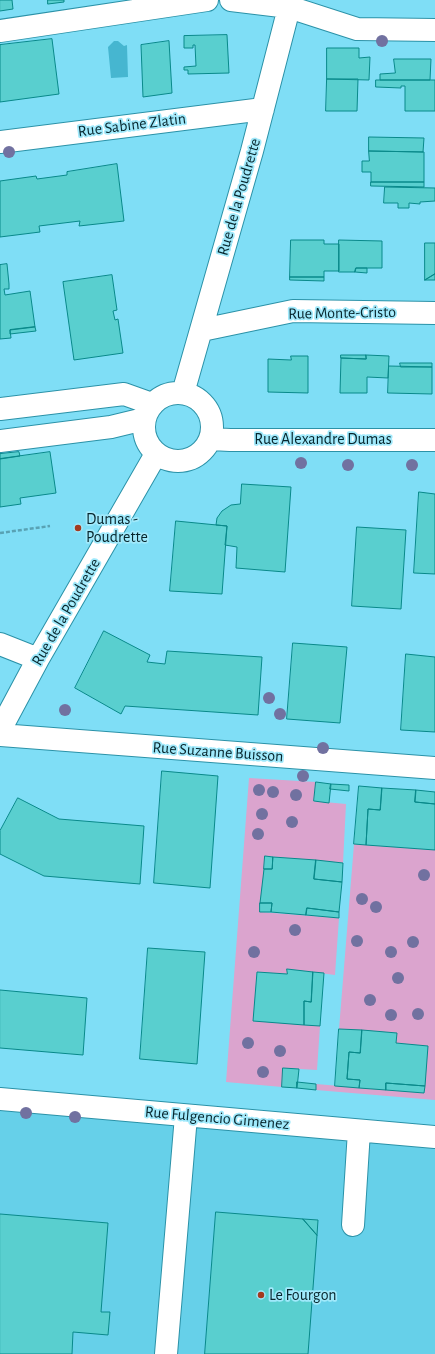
<!DOCTYPE html>
<html>
<head>
<meta charset="utf-8">
<style>
  body { margin:0 }
  canvas { display:block; background:#7fdef6 }
</style>
</head>
<body>
<canvas width="435" height="1354"></canvas>
<script>
const ctx = document.querySelector('canvas').getContext('2d');
ctx.lineJoin = 'round';
function fill(path, color) {
  ctx.fillStyle = color;
  ctx.fill(path, 'evenodd');
}
function trace(path, color, width, dash) {
  ctx.strokeStyle = color;
  ctx.lineWidth = width;
  ctx.lineCap = dash ? 'butt' : 'round';
  ctx.setLineDash(dash || []);
  ctx.stroke(path);
}
function write(font, color, halo, rows, align = 'center') {
  ctx.font = font + ' "Alegreya Sans",sans-serif';
  ctx.lineWidth = 3.5;
  ctx.setLineDash([]);
  ctx.textBaseline = 'middle';
  ctx.strokeStyle = halo;
  ctx.fillStyle = color;
  for (const [text, x, y, turn = 0] of rows) {
    ctx.save();
    ctx.translate(x, y);
    ctx.rotate((+turn || 0) * Math.PI / 180);
    ctx.textAlign = isNaN(turn) ? turn : align;
    if (halo) ctx.strokeText(text, 0, 0);
    ctx.fillText(text, 0, 0);
    ctx.restore();
  }
}
fill(new Path2D(`
  M0 1093 435 1129V1354H0Z`), '#66d0e9');
fill(new Path2D(`
  M249 778 316 782 314 801 346 804 343 863 265 856 260 912 339 918 335 975 288 969 287 974 257 972 253 1021 320 1026 317 1070 284 1068 282 1087 226 1082Z
  M354 844 435 850V1100L316 1090V1084L424 1093 428 1046 396 1043V1033L339 1029Z`), '#dba4ce');
fill(new Path2D(`
  M114 41H118L124 46 127 45 128 77 111 78 108 47Z`), '#46b6d0');
const building = new Path2D(`
  M0 0H12L13 9 0 11Z
  M48 0H64V2L48 4Z
  M227 35 229 73 188 74V70H184V67L196 66 195 45H193V48H184V36Z
  M52 39 59 94 0 102V45Z
  M169 41 172 93 143 97 141 45Z
  M327 48H359V58L370 57 369 80 327 79Z
  M394 59H431L430 80H380V74L395 73Z
  M327 79H358L357 111H326Z
  M376 80H435V111H405V86H401V88L376 87Z
  M369 137 424 138 423 152 369 151Z
  M369 151 424 152V182H371V172H362V161H369Z
  M117 164 124 221 79 226 80 221 39 226 40 232 0 237V181L36 176 37 179 67 175V172Z
  M371 182H424V187L371 186Z
  M385 187 435 188V201L420 202V204L409 203V208H398V203H384Z
  M291 240H324V244H339V271H324V277H290Z
  M339 240 382 241V268H356L355 272H339Z
  M425 243H435V274L425 280Z
  M7 264 9 284V289H4L5 295 30 291 35 327 10 330 11 338 0 339V265Z
  M356 268H367V273L355 272Z
  M435 274V280H425Z
  M112 275 117 310 113 311 115 320 118 319 123 353 74 360 63 282Z
  M290 277H324V281L290 280Z
  M35 327 36 331 10 334V330Z
  M341 355H366V359L341 358Z
  M366 355 389 356 388 378 367 377V393H340L341 358 366 359Z
  M291 356H308V393L268 392V359L291 360Z
  M400 363H432V367H401Z
  M389 366 432 367V394L388 393Z
  M19 452 20 456 0 459V454Z
  M50 452 56 493 20 498 21 504 0 507V459Z
  M242 484 291 487 285 572 236 568 237 547 225 545 227 526 216 525 217 518 222 511 231 505 240 504Z
  M419 492 435 494V574L414 573Z
  M176 521 227 526 222 594 170 591Z
  M357 527 406 530 401 609 352 606Z
  M104 631 150 655 147 662 165 664 167 651 262 657 258 715 125 706 121 714 75 688Z
  M293 643 347 647 340 723 287 719Z
  M406 654 435 657V732L401 730Z
  M162 771 218 776 210 888 154 883Z
  M316 782 331 784 329 803 314 801Z
  M331 784 349 785V791L330 789Z
  M359 786 382 788 380 810 368 809 366 845 354 844Z
  M382 788 416 790 415 802 435 804V850L366 845 368 809 380 810Z
  M416 790 435 792V804L415 802Z
  M18 798 59 819 144 826 140 884 44 876 0 854V831Z
  M265 856 273 857 272 869H264Z
  M273 857 316 860 314 879 342 882 339 912 307 908 306 915 271 912 272 903H260L264 869H272Z
  M316 860 343 863 342 882 314 879Z
  M260 903H272L271 912H260Z
  M307 908 339 912V918L306 915Z
  M148 948 205 952 197 1064 140 1059Z
  M287 969 313 972 311 1002 304 1001V1025L253 1021 257 972 287 974Z
  M313 972 324 973 320 1026 304 1025V1001L311 1002Z
  M0 990 87 998 83 1055 0 1048Z
  M339 1029 362 1030 360 1053 349 1052 347 1079 360 1080 359 1088 335 1086Z
  M362 1030 397 1033 396 1043 428 1046 425 1086 386 1083V1090L359 1088 360 1080 347 1079 349 1052 360 1053Z
  M283 1068 299 1069 297 1088 282 1087Z
  M297 1082 316 1084V1090L297 1088Z
  M386 1083 425 1086 424 1093 386 1090Z
  M216 1212 303 1219 317 1235 308 1354H205Z
  M0 1214 108 1223 101 1312H110L108 1335 73 1332 72 1354H0Z
  M303 1219 318 1220 317 1235Z`);
fill(building, '#59cfcf');
trace(building, '#09898a', 1);
const minor = new Path2D(`
  M231 0 289 7 357 29 435 30
  M0 31 207 0
  M0 142 263 109
  M202 330 293 311 435 313
  M144 427a34 34 0 1 1 68 0a34 34 0 1 1-68 0Z
  M183 393 252 151 291 0
  M0 409 124 394 152 404
  M211 439 230 440H435
  M0 441 111 427 144 419
  M0 644 38 659
  M0 730 38 659 156 454
  M0 735 435 768
  M0 1099 435 1137
  M353 1225 359 1131
  M166 1354 186 1116`);
trace(minor, '#2b92a8', 24);
trace(new Path2D(`
  M0 533 50 526`), '#58a2b4', 2.5, [4, 2]);
trace(minor, '#fff', 22);
ctx.fillStyle = '#7171a0';
for (const [x, y] of [
  [382,41],
  [9,152],
  [301,463],
  [348,465],
  [412,465],
  [269,698],
  [65,710],
  [280,714],
  [323,748],
  [303,776],
  [259,790],
  [273,792],
  [296,795],
  [262,814],
  [292,822],
  [258,834],
  [424,875],
  [362,899],
  [376,907],
  [295,930],
  [357,941],
  [413,942],
  [254,952],
  [391,952],
  [398,978],
  [370,1000],
  [418,1014],
  [391,1015],
  [248,1043],
  [280,1051],
  [263,1072],
  [26,1113],
  [75,1117]
]) {
  ctx.beginPath();
  ctx.arc(x, y, 6, 0, 2 * Math.PI);
  ctx.fill();
}
for (const [x, y, r, color] of [
  [78,528,4,"#a33a1f"],
  [261,1295,4,"#a33a1f"]
]) {
  const dot = new Path2D();
  dot.arc(x, y, r, 0, 2 * Math.PI);
  ctx.fillStyle = color;
  ctx.fill(dot);
  trace(dot, '#a0e9fb', 1.5);
}
write('16px', '#07262d', '#a0e9fb', [
  ["Rue Sabine Zlatin",132,125,-7],
  ["Rue de la Poudrette",239,197,-74],
  ["Rue Monte-Cristo",342,313,-1],
  ["Rue Alexandre Dumas",323,439],
  ["Rue de la Poudrette",66,612,-60],
  ["Rue Suzanne Buisson",218,752,4],
  ["Rue Fulgencio Gimenez",217,1118,5]
]);
write('16px', '#07262d', '#a0e9fb', [
  ["Dumas -",86,519],
  ["Poudrette",86,537],
  ["Le Fourgon",269,1295]
], 'left');
</script>
</body>
</html>
